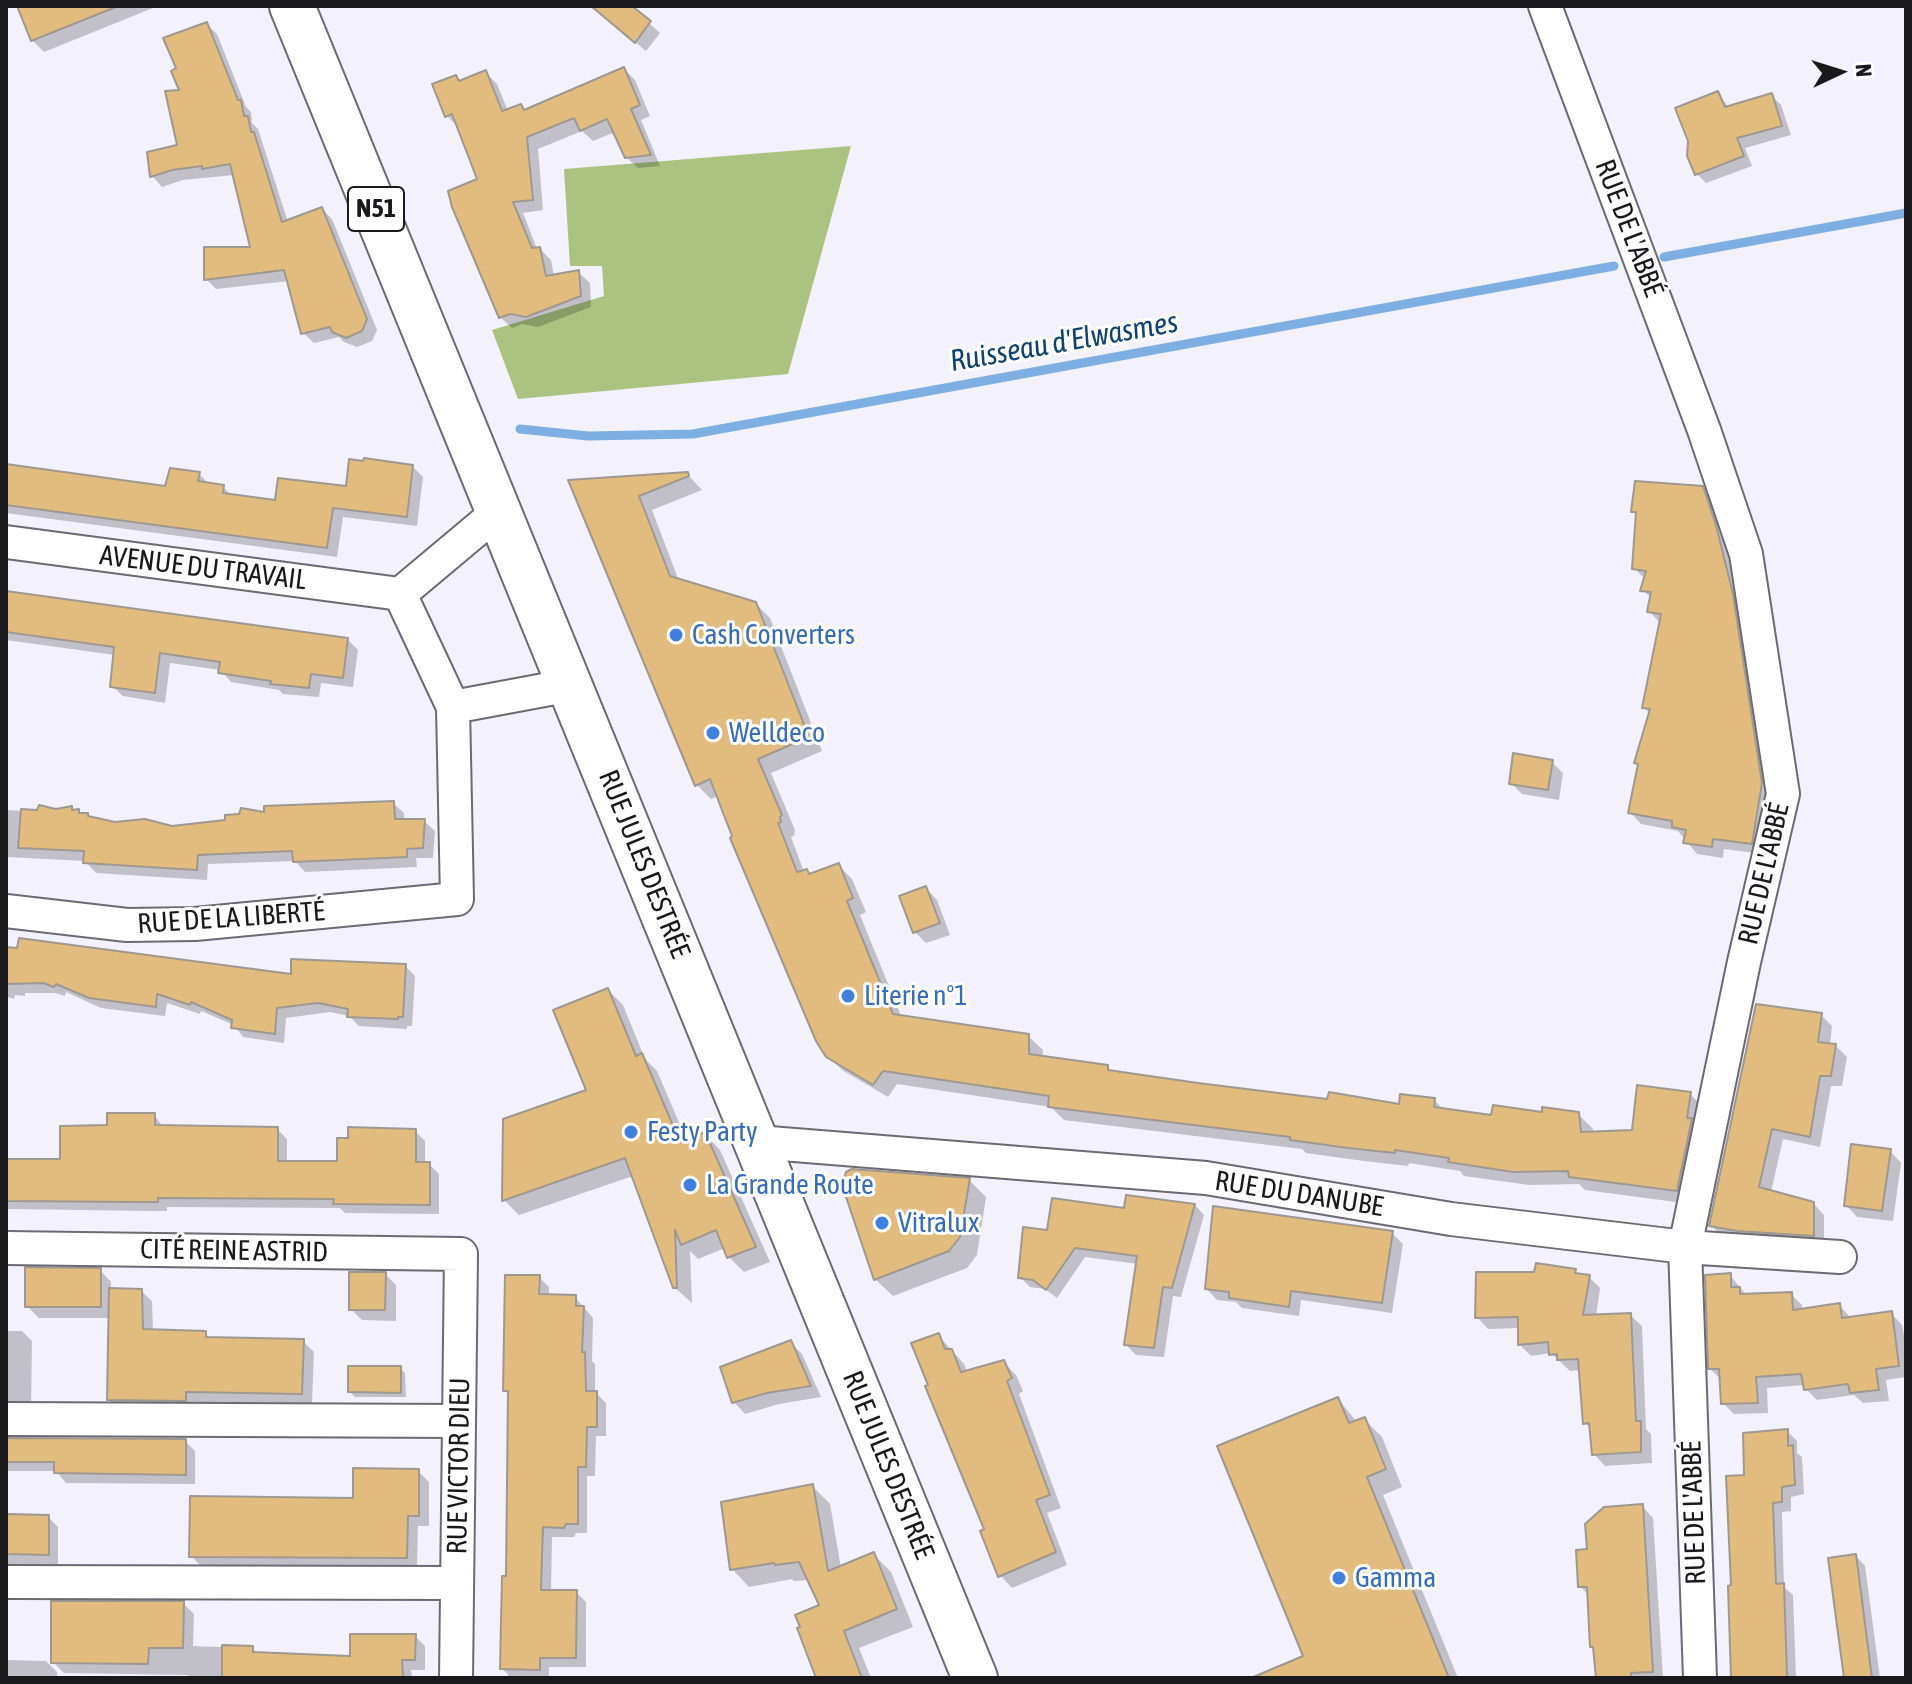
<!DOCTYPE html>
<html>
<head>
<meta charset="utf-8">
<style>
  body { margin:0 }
  #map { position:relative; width:1912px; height:1684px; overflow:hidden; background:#f2f1fc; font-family:"Asap Condensed",sans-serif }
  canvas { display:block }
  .frame { position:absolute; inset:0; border:8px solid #19191c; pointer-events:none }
  .north { position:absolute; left:1800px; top:32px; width:80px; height:80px; -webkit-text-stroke:6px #fff; paint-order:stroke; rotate:86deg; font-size:22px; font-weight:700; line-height:32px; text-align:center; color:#19191c }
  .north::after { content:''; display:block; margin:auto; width:28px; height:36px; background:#19191c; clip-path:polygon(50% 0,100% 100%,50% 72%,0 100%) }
</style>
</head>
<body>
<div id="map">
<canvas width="1912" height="1684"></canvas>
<div class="frame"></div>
<div class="north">N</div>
</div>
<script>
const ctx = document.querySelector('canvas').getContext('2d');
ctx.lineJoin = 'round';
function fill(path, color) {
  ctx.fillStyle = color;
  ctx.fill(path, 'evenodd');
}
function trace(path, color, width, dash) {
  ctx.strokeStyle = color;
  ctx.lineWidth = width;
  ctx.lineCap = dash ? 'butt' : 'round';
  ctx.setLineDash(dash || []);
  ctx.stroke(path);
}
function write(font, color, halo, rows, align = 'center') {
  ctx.font = font + ' "Asap Condensed",sans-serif';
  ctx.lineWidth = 6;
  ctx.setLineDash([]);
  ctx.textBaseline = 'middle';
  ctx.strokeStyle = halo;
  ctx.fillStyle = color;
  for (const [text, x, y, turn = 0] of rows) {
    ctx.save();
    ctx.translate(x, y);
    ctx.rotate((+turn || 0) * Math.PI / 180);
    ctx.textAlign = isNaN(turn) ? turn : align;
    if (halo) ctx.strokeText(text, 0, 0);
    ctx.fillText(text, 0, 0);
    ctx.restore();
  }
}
fill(new Path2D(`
  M851 146 788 374 518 399 492 330 604 296 602 266H570L564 169Z`), '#acc281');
fill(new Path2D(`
  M19 6H158L44 52 32 40Z
  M592 6H630L660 33 646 51Z
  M206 24 217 34 246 107 251 112 252 123 258 129 288 222 322 209 332 219 377 330 372 341 357 347 344 342 339 337 314 343 303 333 289 281 216 289 206 279 252 249 234 175 183 180 162 187 152 176 180 147 182 91 179 69Z
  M624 69 635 80 650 116 641 120 660 166 638 168 626 157 615 132 593 141 582 131 538 149 543 210 523 213 537 249H540L551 260 554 276 578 272 590 283 591 307 538 327 522 324 512 328 500 317 480 181 458 127 447 116 461 83 486 73 497 84 508 111 521 106 527 112Z
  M1718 93 1729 108 1771 95 1781 105 1791 135 1745 148 1752 166 1706 183 1696 173 1690 141Z
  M6 466 167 488 199 474 210 485 223 487 232 496 277 502 347 488 412 466 423 477 417 526 343 517 337 557 6 513Z
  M687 474 702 490 652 510 679 581 755 603 770 618 822 751 771 773 795 830 794 836 791 837 804 872 811 876 838 865 852 879 866 912 860 915 902 1018 1028 1036 1043 1050 1042 1058 1107 1067 1112 1072 1329 1101 1401 1106 1434 1100 1444 1110 1492 1117 1578 1114 1593 1129V1133L1633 1131 1690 1094 1704 1108 1691 1204 1585 1190 1579 1184 1529 1185 1464 1176 1460 1171 1409 1163 1408 1166 1364 1161 1306 1153 1302 1149 1064 1120 1051 1107 897 1084 888 1097 842 1070 827 1055 719 795 711 799 697 785 571 482Z
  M1702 488 1714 500 1727 538 1743 607 1773 796 1763 854 1724 849 1723 858 1697 854 1678 831 1641 824 1630 812 1640 767 1636 763 1650 714 1644 707 1661 624 1649 611 1652 599 1643 590 1645 579 1634 568 1638 516 1633 511Z
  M6 593 348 640 358 650 353 687 321 683 319 697 283 694 279 690 231 682 221 670 170 663 165 703 123 696 112 686 115 655 6 640Z
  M1552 762 1563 773 1559 800 1522 794 1511 783Z
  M393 803 404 813V821H424L435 831 433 858H416L417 867 305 872 295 861 208 864 207 880 96 873 85 861 6 857V810L39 812 71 808 91 819 115 824 171 828 266 815Z
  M926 888 937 900 950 935 926 943 915 932Z
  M6 949 293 976 405 966 415 976 412 1026H407V1029L359 1026 349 1016 330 1012 286 1018 284 1043 243 1037 234 1025 201 1011 200 1014 167 1003 165 1016 101 1008 66 992 65 996 55 993H25V996L15 995 14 999 8 997V1000Z
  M608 990 623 1005 645 1059 657 1071 687 1141 705 1134 720 1150 770 1262 744 1272 729 1257 725 1248 698 1259 690 1251 692 1303 674 1287 633 1176 519 1215 504 1200 588 1092Z
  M1821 1015 1832 1026 1830 1045 1836 1046 1847 1057 1842 1086H1831L1820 1147 1783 1139 1771 1192 1813 1203 1824 1215V1246L1722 1236 1711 1225Z
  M154 1115 164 1128 277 1129 287 1139V1163H339L415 1131 425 1141V1164H429L439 1174V1214L345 1213 340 1208 167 1207V1211H152L6 1209V1161H62L109 1127Z
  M1890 1151 1901 1163 1893 1221 1857 1217 1846 1205Z
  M969 1180 986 1197 977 1255 967 1268 893 1296 875 1279Z
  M1195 1205 1204 1215 1181 1297 1173 1296 1164 1357 1136 1355 1126 1345 1138 1264 1085 1257 1057 1298 1045 1289 1030 1287 1020 1277 1048 1233 1125 1211Z
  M1392 1233 1403 1244 1392 1313 1301 1300 1299 1316 1242 1308 1236 1302 1217 1300 1207 1289Z
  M100 1270 111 1282V1290L141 1291 152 1301 153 1331 205 1333 212 1340 303 1341 314 1352 312 1403 196 1402V1411L120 1410 109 1400 111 1318H39L27 1306Z
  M1575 1271 1579 1276 1589 1277 1600 1288 1596 1317 1630 1315 1642 1326 1646 1429 1651 1434 1652 1463 1605 1466 1594 1454 1592 1430 1585 1423 1581 1370 1570 1371 1551 1353 1531 1356 1520 1345V1328L1488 1329 1477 1317Z
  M385 1274 396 1285V1321L362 1320 351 1309Z
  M1730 1275 1747 1296 1791 1294 1802 1305V1311L1839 1305 1851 1318 1891 1313 1902 1325 1906 1345V1377L1886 1380 1889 1401 1863 1403 1854 1395 1817 1400 1806 1389 1805 1385 1767 1388 1768 1413 1734 1414 1723 1403 1722 1380 1710 1369Z
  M539 1277 549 1287V1296L575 1297 593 1318 592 1361 595 1364V1392L606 1403V1436H596L595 1476H587V1533H576L574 1537H552L551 1592H576L586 1602V1667H549V1678H508V1674L502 1669 507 1578 510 1395 505 1390Z
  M6 1331H22L32 1341 31 1410 6 1413Z
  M938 1335 964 1364 967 1372 1003 1362 1016 1375 1023 1391 1019 1394 1061 1508 1047 1513 1067 1565 1012 1588 1000 1575 986 1530Z
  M791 1343 802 1354 821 1397 779 1404 745 1414 734 1402Z
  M400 1368 405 1373 406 1397H355L350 1392Z
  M1338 1399 1357 1422 1364 1419 1382 1437 1402 1487 1383 1495 1458 1678H1283L1305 1657Z
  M1787 1431 1797 1441V1453L1802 1457 1804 1494 1791 1497V1511L1782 1512 1784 1587 1793 1595 1796 1678H1733V1587L1746 1477Z
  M6 1440 185 1441 195 1451V1484L66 1483 56 1471H6Z
  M418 1471 429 1482V1526H418L417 1568 202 1567 191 1556 355 1501Z
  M812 1486 830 1504 841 1568 874 1555 891 1572 913 1627 859 1648 871 1678H819L821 1605 809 1580 794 1581 792 1579 749 1587 732 1569Z
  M1642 1506 1653 1518 1663 1678H1598L1596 1650 1592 1646 1589 1596 1580 1586 1589 1551Z
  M6 1515 48 1517 58 1527V1564H6Z
  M1856 1556 1865 1566 1880 1678H1846Z
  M183 1603 194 1614 193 1646 252 1648 258 1654 352 1658 415 1636 425 1646V1670H411L412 1678H188V1675L64 1673 53 1662Z
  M6 1660 46 1661 57 1672V1678H6Z`), '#0003');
trace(new Path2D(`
  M1664 257 1906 213
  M520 429 588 436 693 434 1614 266`), '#7eafe2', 9);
const building = new Path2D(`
  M17 6H116V7L31 41Z
  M591 6H632L651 21 635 43Z
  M207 22 238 100H241L244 116H248L251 132H254L282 222 322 207 367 319 362 331 346 338 332 332 330 327 301 334 284 270 204 280V247H250L230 164 202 169V166L172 170 150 177 147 152 177 145 165 91 179 90 171 71 176 68 163 38Z
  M624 67 640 105 631 109 651 155 625 158 607 119 580 131 574 118 527 137 533 200 513 202 532 248 540 247 546 276 579 270 581 296 526 317 510 314 499 318 452 207 448 191 477 179 452 114 445 117 432 84 456 75 459 81 486 70 502 111 521 104 524 110Z
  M1718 91 1725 107 1772 93 1782 126 1737 138 1744 156 1695 175 1687 156 1688 141 1675 108Z
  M364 458 413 465 407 517 333 508 327 548 6 505V464L165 486 170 468 200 472 198 481 224 485 223 493 275 500 278 478 346 486 349 459 363 461Z
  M688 472 689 476 639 496 670 576 756 602 809 737 758 759 782 815 780 817 781 822 778 823 797 872 807 869 809 874 839 863 853 898 847 901 893 1014 1029 1034V1054L1108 1065V1070L1198 1083 1327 1099 1329 1092 1399 1104 1400 1094 1435 1098 1434 1107 1491 1115 1493 1105 1542 1112V1107L1579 1112 1581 1132 1632 1130 1637 1085 1691 1092 1687 1118H1692L1677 1191 1569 1177 1568 1171 1513 1172 1448 1162 1449 1158 1395 1150V1153L1348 1148 1290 1140V1137L1048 1107 1049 1096 883 1071 873 1085 826 1057 816 1041 730 838 732 836 710 779 695 786 568 480Z
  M1635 481 1703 486 1716 525 1733 594 1762 783 1752 844 1713 839 1712 847 1683 843 1686 830 1672 827V821L1628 813 1638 764 1634 763 1650 709 1642 708 1661 614 1647 612 1651 592 1640 591 1646 571 1632 569 1636 512H1631Z
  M6 591 348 638 343 678 311 674 309 688 270 684 271 681 218 673 220 662 160 653 155 693 110 687 114 647 6 632Z
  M1513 753 1553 760 1548 790 1509 784Z
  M394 801 395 819H425L423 848 407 849V857L293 862 292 851 198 855 197 870 83 863 84 851 18 848 21 809 37 810 39 805 56 809 72 806V810L79 809V813H88V816L115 822 145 819 172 826 225 820V815L239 814 241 808 264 812V806Z
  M926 886 940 923 913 933 899 896Z
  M19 938 291 974V959L406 964 403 1017H398V1019L347 1017 348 1009 318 1003 277 1008 275 1034 231 1028 232 1020 191 1002 190 1005 157 994 156 1007 89 998 56 984 54 987 43 983 6 984V947L17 948Z
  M608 988 636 1056 642 1053 680 1142 705 1132 756 1247 727 1258 716 1230 681 1245 675 1230 677 1288H673L625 1158 502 1201 503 1119 586 1090 553 1010Z
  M1756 1004 1822 1013 1818 1042 1836 1044 1831 1076H1820L1810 1137 1772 1129 1759 1187 1814 1202V1236L1737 1231 1709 1226Z
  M107 1113H155V1125L278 1127V1161H337V1138H348V1127L416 1129V1162H430V1205L333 1204 334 1199 158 1198V1202H141L6 1201V1159H60V1126L107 1125Z
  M1851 1144 1891 1149 1882 1211 1844 1206Z
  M852 1169 970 1178 960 1237 949 1251 874 1280 842 1185 846 1172Z
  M1126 1195 1195 1204 1172 1288 1163 1287 1154 1348 1124 1345 1137 1256 1075 1248 1046 1290 1033 1280 1018 1278 1023 1227 1047 1230 1052 1198 1124 1208Z
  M1213 1206 1393 1231 1382 1303 1291 1291 1289 1307 1229 1298V1292L1205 1289Z
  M1536 1263 1576 1269 1575 1273 1590 1275 1583 1315 1631 1313 1636 1421H1641V1452L1592 1455 1589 1423 1583 1424 1578 1359 1557 1360V1354L1549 1355 1548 1342 1518 1345V1317L1475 1318 1476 1272H1534Z
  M25 1267 101 1268V1307H25Z
  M349 1272H386L385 1310H349Z
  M1731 1273V1287H1740V1294L1792 1292 1793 1310 1840 1303 1842 1318 1892 1311 1899 1366 1876 1369 1879 1390 1850 1393 1848 1384 1804 1390 1801 1374 1756 1377 1758 1403 1721 1404 1719 1369H1708L1705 1275Z
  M505 1275H540L539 1294 576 1295V1306H584L582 1352H585L586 1391H597V1427H587L586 1467H578V1524H566L564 1528 543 1527 541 1590H577L576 1658H540V1670L500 1669 502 1576H506L508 1391H503Z
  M109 1288 142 1289 143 1329 206 1331V1337L304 1339 302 1394 186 1392V1401L107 1400Z
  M939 1333 945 1349H952L961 1372 1004 1360 1012 1378 1007 1381 1050 1495 1036 1500 1056 1552 998 1577 980 1531 984 1529 925 1386 928 1385 911 1343Z
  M791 1340 811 1386 767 1393 732 1403 720 1367Z
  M348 1366H401V1393L348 1392Z
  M1338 1397 1349 1423 1365 1417 1386 1469 1367 1477 1449 1678H1251L1303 1656 1217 1446Z
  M1788 1429V1446L1793 1445 1795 1485 1782 1487V1502L1773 1503 1776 1584 1784 1583 1787 1678H1731L1728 1586 1731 1585 1726 1476 1744 1475 1743 1433Z
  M6 1438 186 1439V1475L54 1473V1462H6Z
  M353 1468 419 1469V1516H408L407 1558 189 1557 190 1496 353 1498Z
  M813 1484 828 1571 874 1552 897 1609 844 1631 862 1678H816L797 1628 800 1627 795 1615 819 1605 799 1562 775 1565 774 1563 730 1570 721 1502Z
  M1643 1504 1653 1672 1631 1673V1678H1596L1593 1647H1590L1587 1587H1578L1576 1550 1587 1549 1585 1524 1604 1507Z
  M6 1514 49 1515V1555L6 1554Z
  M1856 1554 1872 1678H1844L1828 1558Z
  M51 1601H184L183 1648H149L148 1664 51 1663Z
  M350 1634H416L415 1660H402L403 1678H222V1645L253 1646V1652L350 1656Z`);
fill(building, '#e2bc7e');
trace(building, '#9e9890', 2);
const minor = new Path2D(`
  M1545 6 1704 430 1746 554 1783 794 1744 962 1685 1247 1700 1678
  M6 542 400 594
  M400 594 499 511
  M453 707 571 685
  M6 911 127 925 195 924 457 899 453 707 400 594
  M757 1142 1206 1178 1451 1219 1685 1247 1840 1257
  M6 1248 461 1254 456 1678
  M6 1419 459 1421
  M6 1582 457 1583`);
const primary = new Path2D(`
  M292 6 975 1678`);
trace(minor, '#6b6a73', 36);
trace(primary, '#6b6a73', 48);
trace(minor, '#fff', 32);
trace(primary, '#fff', 44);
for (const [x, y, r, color] of [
  [676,635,8,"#3f7fe0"],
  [713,733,8,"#3f7fe0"],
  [848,996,8,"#3f7fe0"],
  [631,1132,8,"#3f7fe0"],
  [690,1185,8,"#3f7fe0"],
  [882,1223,8,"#3f7fe0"],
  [1339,1578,8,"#3f7fe0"]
]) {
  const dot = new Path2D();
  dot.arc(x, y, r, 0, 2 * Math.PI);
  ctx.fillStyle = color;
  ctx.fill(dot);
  trace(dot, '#fff', 3);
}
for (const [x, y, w] of [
  [376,209,56]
]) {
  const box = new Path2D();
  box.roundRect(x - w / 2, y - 22, w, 44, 6);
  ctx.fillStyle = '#fff';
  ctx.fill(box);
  trace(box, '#19191c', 2);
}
write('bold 26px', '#19191c', null, [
  ["N51",376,209]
]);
write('28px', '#19191c', '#fff', [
  ["RUE DE L'ABBÉ",1629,228,69],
  ["AVENUE DU TRAVAIL",203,568,7],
  ["RUE JULES DESTRÉE",644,864,68],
  ["RUE DE L'ABBÉ",1764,874,-77],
  ["RUE DE LA LIBERTÉ",231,918,-4],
  ["RUE DU DANUBE",1299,1194,9],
  ["CITÉ REINE ASTRID",234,1251,1],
  ["RUE JULES DESTRÉE",888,1465,68],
  ["RUE VICTOR DIEU",459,1466,-89],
  ["RUE DE L'ABBÉ",1694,1513,-92]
]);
write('28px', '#366cbe', '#fff', [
  ["Cash Converters",692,635],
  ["Welldeco",729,733],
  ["Literie n°1",864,996],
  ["Festy Party",647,1132],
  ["La Grande Route",706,1185],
  ["Vitralux",898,1223],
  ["Gamma",1355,1578]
], 'left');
write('italic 30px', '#0d4271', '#fff', [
  ["Ruisseau d'Elwasmes",1064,342,-10]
]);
</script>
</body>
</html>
